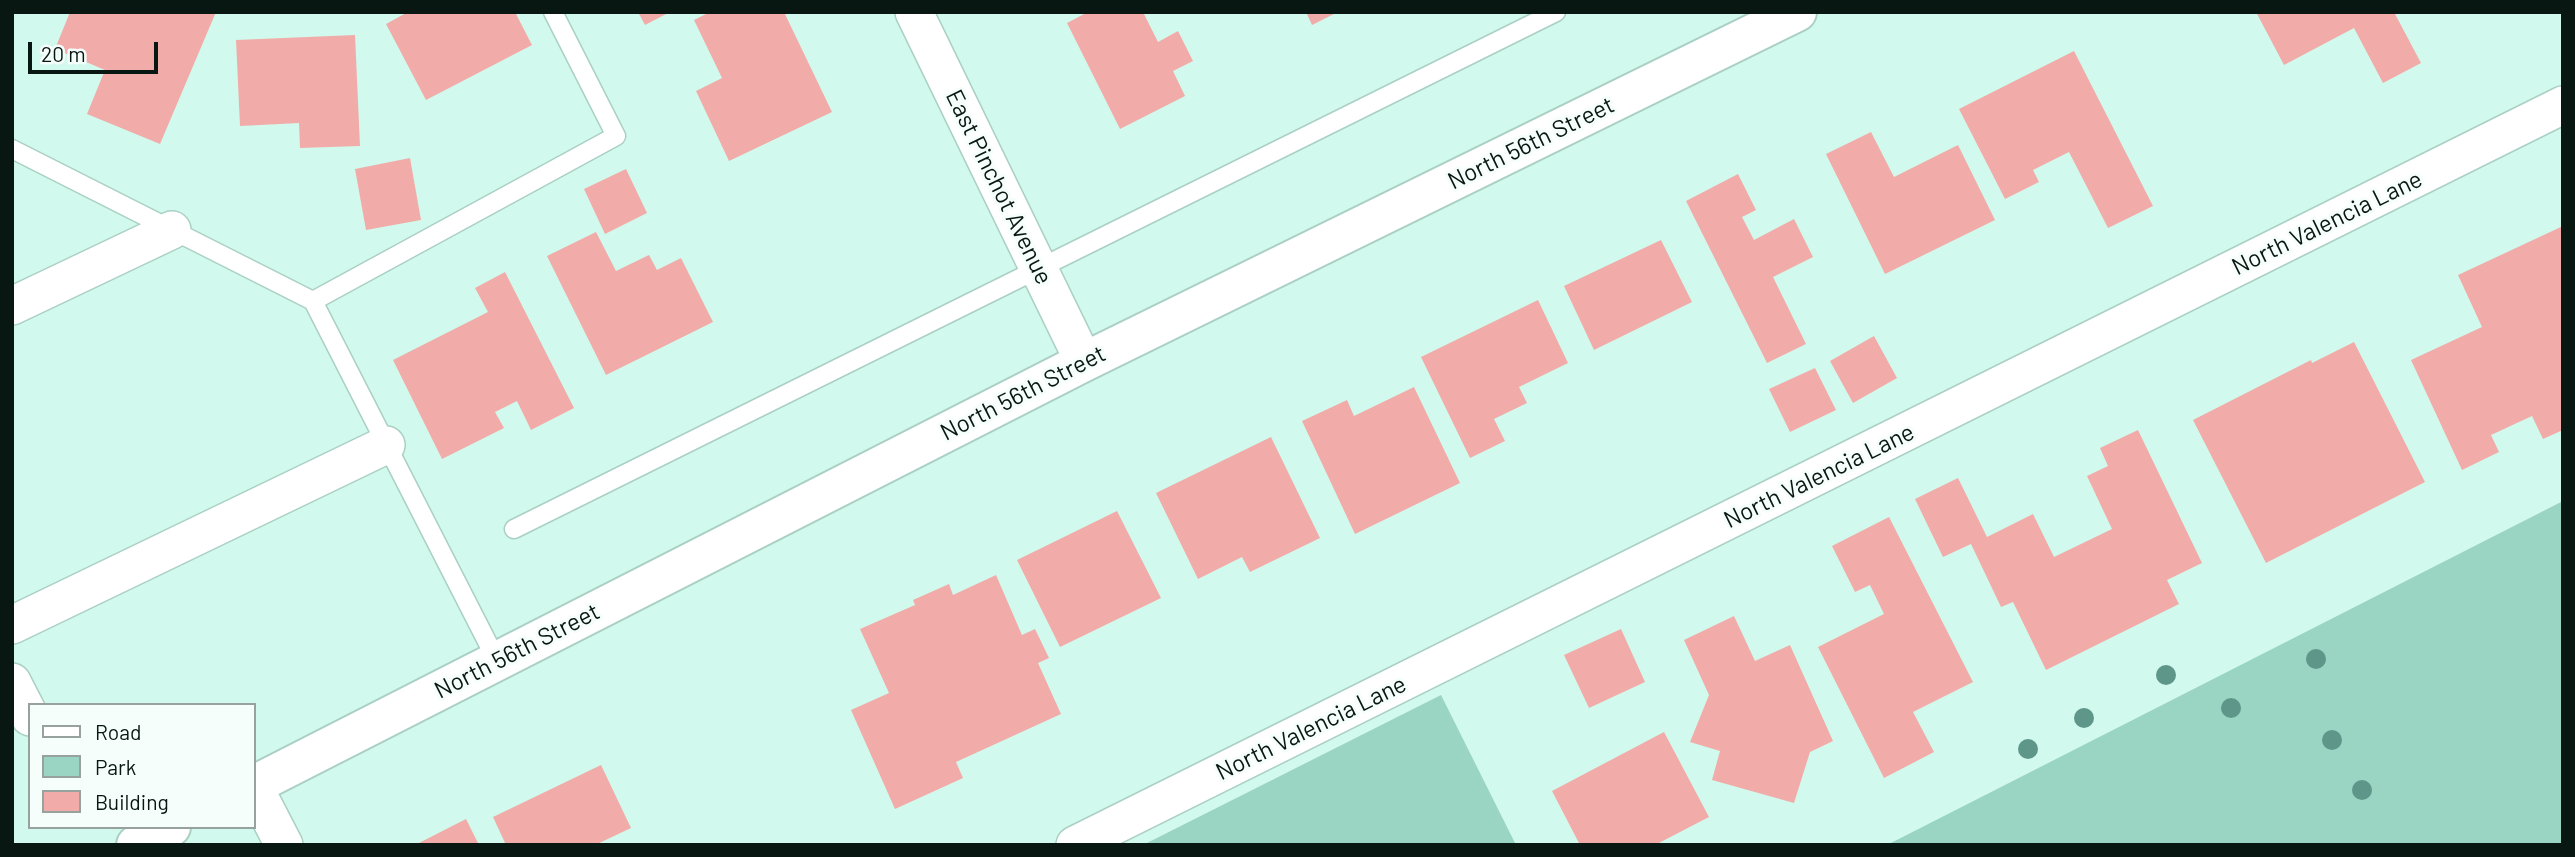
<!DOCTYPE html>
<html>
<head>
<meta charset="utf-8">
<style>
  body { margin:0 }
  #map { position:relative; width:2575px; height:857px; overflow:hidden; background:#d2f9ed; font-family:Barlow,sans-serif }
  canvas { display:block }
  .frame { position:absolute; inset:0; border:14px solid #091713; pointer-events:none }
  .legend { position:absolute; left:28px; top:703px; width:228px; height:126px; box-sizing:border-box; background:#f6fefc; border:2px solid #97a29f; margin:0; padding:9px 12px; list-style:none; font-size:21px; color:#091713 }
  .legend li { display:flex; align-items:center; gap:14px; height:35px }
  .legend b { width:35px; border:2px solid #97a29f }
  .scale { position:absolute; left:28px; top:42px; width:130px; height:32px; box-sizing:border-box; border:4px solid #091713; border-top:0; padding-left:9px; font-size:21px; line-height:24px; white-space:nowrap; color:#091713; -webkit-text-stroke:5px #f6fefc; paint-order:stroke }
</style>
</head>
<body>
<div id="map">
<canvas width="2575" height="857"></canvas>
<div class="frame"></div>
<ul class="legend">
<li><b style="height:9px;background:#fff"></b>Road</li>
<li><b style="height:19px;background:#9ad4c2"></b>Park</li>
<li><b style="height:19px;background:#f1aca9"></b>Building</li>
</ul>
<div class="scale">20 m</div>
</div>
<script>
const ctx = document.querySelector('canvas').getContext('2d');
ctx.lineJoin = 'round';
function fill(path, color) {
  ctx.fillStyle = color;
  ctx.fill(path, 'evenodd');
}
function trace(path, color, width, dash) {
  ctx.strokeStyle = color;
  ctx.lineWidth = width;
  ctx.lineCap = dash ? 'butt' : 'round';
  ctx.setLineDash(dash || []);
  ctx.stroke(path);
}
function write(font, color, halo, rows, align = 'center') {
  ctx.font = font + ' Barlow,sans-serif';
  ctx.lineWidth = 6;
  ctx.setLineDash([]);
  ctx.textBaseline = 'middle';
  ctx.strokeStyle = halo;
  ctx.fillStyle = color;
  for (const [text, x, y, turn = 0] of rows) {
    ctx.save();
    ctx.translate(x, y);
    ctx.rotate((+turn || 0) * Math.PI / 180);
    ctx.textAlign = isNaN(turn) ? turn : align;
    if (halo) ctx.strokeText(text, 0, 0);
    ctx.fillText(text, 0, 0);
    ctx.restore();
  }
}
fill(new Path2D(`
  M2563 501V845H1887Z
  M1441 695 1516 845H1143Z`), '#9ad4c2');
fill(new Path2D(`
  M70 12H216L160 144 87 114 105 70 55 49Z
  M408 12H515L532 45 426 100 386 24Z
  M638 12H670L645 25Z
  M710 12H784L832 112 729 161 696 91 722 78 694 20Z
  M1088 12H1143L1158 42 1178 31 1193 61 1173 71 1185 96 1120 129 1067 23Z
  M1306 12H1338L1312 25Z
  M2256 12H2394L2421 63 2383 83 2354 28 2284 65Z
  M355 35 360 146 300 148 299 123 240 126 236 40Z
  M2074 51 2153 206 2108 228 2069 152 2033 170 2039 182 2005 199 1959 109Z
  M1871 132 1894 177 1958 145 1995 220 1885 274 1826 154Z
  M410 158 421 220 366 230 355 169Z
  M626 169 647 213 605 234 584 189Z
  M1738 174 1756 210 1742 217 1754 240 1794 219 1813 257 1773 277 1806 344 1767 363 1686 201Z
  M2563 226V430L2543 439 2532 416 2491 435 2499 452 2462 470 2411 360 2482 327 2458 275Z
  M596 232 616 271 649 255 657 270 681 258 713 322 606 375 547 256Z
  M1661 240 1692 302 1594 350 1564 286Z
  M505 272 574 408 531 430 517 401 495 412 504 428 442 459 393 360 488 312 475 288Z
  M1538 300 1568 363 1519 387 1527 403 1494 419 1505 441 1470 458 1421 357Z
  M1874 336 1897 378 1853 403 1830 361Z
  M2354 342 2425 482 2266 563 2193 420 2311 360 2312 363Z
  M1815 368 1836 410 1790 432 1769 389Z
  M1414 387 1460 483 1355 534 1302 421 1347 400 1354 416Z
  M2138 430 2202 563 2167 580 2179 604 2046 670 2013 602 2001 607 1971 544 1943 557 1915 499 1958 478 1987 537 2033 514 2054 557 2112 529 2087 476 2108 466 2100 448Z
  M1271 437 1320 538 1250 572 1242 557 1198 579 1156 493Z
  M1117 511 1161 598 1060 647 1017 560Z
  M1889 517 1973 682 1913 712 1934 752 1884 778 1818 647 1884 614 1870 585 1855 592 1832 546Z
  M996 575 1022 635 1035 629 1049 658 1038 663 1061 714 956 762 963 778 895 809 851 710 889 693 860 629 915 605 913 600 949 584 953 595Z
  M1734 616 1755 661 1790 645 1833 741 1810 752 1794 803 1712 780 1720 751 1690 742 1709 695 1684 640Z
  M1621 629 1645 682 1589 708 1564 655Z
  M1664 732 1709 817 1655 845H1580L1552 791Z
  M601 765 631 828 595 845H506L493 817Z
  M466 819 479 845H415Z`), '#f1aca9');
const lane = new Path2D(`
  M12 149 313 301 497 661
  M313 301 616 136 553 12
  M514 529 1556 12`);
const street = new Path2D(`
  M914 12 1084 362
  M12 306 172 230
  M12 625 386 445
  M12 682 30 717
  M254 787 284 845
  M1075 845 2563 105`);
const secondary = new Path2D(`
  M254 785 1084 362 1797 12
  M136 845 171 827`);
trace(lane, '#aad0c4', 21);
trace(street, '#aad0c4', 40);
trace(secondary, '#aad0c4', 42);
trace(lane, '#fff', 18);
trace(street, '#fff', 37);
trace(secondary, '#fff', 38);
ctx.fillStyle = '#5e9789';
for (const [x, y] of [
  [2316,659],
  [2166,675],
  [2231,708],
  [2084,718],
  [2332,740],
  [2028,749],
  [2362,790]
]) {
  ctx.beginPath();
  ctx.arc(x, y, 10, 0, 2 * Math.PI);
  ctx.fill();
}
write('24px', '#091713', '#f6fefc', [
  ["North 56th Street",1531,143,-26],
  ["East Pinchot Avenue",999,187,64],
  ["North Valencia Lane",2327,223,-26],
  ["North 56th Street",1023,393,-27],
  ["North Valencia Lane",1819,476,-26],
  ["North 56th Street",517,651,-27],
  ["North Valencia Lane",1311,728,-26]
]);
</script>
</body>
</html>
